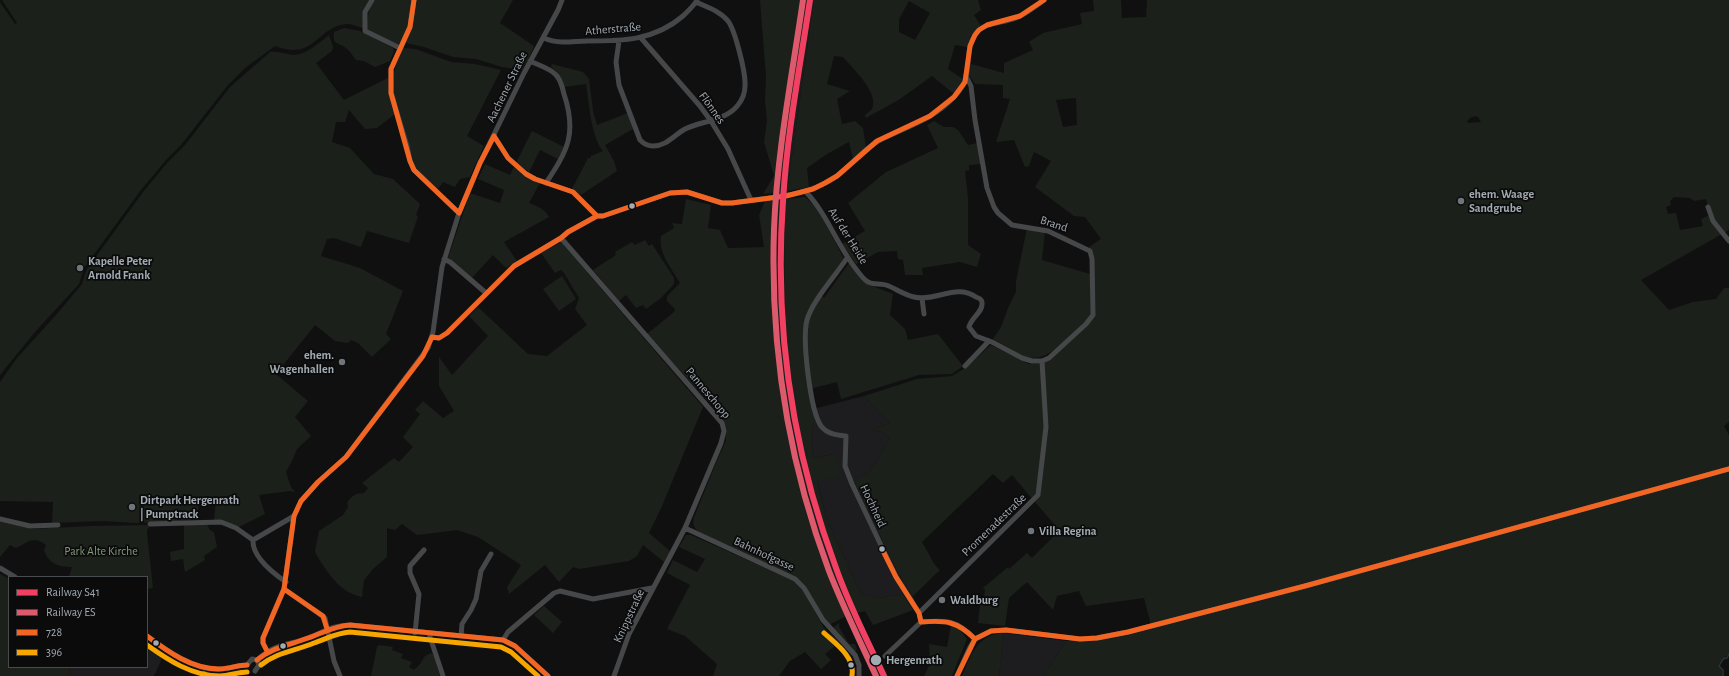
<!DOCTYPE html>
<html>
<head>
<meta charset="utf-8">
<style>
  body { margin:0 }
  #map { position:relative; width:1729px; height:676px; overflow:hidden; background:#101011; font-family:"Alegreya Sans",sans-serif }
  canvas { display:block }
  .legend { position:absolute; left:8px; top:576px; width:140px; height:92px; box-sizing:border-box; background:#0b0b0c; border:1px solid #474b4e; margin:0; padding:5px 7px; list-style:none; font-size:12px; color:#a2abb1 }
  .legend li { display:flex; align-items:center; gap:8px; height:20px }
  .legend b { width:20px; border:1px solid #474b4e }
</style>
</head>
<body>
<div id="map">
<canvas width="1729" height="676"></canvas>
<ul class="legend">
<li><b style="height:5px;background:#f24062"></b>Railway S41</li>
<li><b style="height:5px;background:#dd5a6d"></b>Railway ES</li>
<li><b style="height:5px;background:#f26522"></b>728</li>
<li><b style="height:5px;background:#f7a600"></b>396</li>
</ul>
</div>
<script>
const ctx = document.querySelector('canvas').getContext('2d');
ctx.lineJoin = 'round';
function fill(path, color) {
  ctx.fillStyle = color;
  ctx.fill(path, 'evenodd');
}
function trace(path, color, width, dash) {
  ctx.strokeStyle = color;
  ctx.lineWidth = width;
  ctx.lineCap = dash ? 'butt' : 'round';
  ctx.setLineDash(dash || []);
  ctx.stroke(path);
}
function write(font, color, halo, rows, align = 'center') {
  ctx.font = font + ' "Alegreya Sans",sans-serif';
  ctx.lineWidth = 3.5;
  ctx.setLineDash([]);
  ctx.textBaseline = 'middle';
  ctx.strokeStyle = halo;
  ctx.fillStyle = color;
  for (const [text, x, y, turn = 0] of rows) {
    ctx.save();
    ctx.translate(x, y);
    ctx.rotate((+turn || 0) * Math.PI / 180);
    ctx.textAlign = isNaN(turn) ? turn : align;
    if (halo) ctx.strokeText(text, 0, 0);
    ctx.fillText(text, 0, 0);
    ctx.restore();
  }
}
fill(new Path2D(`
  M805 0H814L787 191 785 216 784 277 787 355 796 409 815 500 835 561 857 613 888 676H877L872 667 848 615 825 560 806 504 790 440 777 355 773 279 777 201 782 157Z
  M864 396 890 423 871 430 882 432 890 438 870 472 854 480 897 571 913 596 918 608 913 610 903 594 878 598 861 594 826 518 817 480 834 454 813 458 811 437 813 424 817 417V408Z
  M1004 633 1066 641 1044 676H999Z
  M147 645 157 651 158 650 164 654 154 676H70L69 667H147Z`), '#1d1d1f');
fill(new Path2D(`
  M2 0H370L363 28C358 27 353 24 348 24 317 25 315 62 275 46L245 68 228 85 181 145 167 159 141 190 84 268 79 284 35 332 0 375V2L15 24 17 23Z
  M374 0H412L408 27 401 43 398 44 367 31C367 19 368 10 374 0Z
  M416 0H513L500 23 534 46 533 49 522 70 502 67 476 59 453 57 424 47 406 43 411 28Z
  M760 0H805L782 157 778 192 763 194 774 176 764 142 767 121 765 101 766 77Z
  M814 0H978L981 10 974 15 981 26 971 35 967 47 955 45 948 69 963 79 954 94 932 76 900 99 866 118 865 115C867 113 870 111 872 109 880 93 852 68 843 57L834 56 827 84 850 91 837 99 842 124 855 121 863 128 866 148 853 159 849 142 827 154 807 168 809 187 787 191ZM909 1 930 13 915 40 899 32V19Z
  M1093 0H1121L1122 18 1146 17 1147 0H1729V230L1641 280 1669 310 1693 302 1716 299 1724 288H1729V422L1724 426 1729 435V653L1720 665 1724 676H1044L1066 641H1093L1152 629 1144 598 1086 606 1079 591 1057 596 1053 610 1027 582 1009 598 1005 626 978 623 981 598H984L985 590 983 588 1008 567 1009 569 1027 553 1032 558 1057 533 1053 523 1012 475 1003 483 993 474 922 542 935 565 940 570 913 596 897 571 854 480 870 472 890 438 882 432 870 430 890 423 864 396 917 379 952 376 965 368 991 345 1029 364H1040L1095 316 1091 251 1089 247 1101 239 1085 217 1074 216 1035 187 1051 161 1034 152 1029 166 1025 167 1014 140 996 142 1010 99 1003 98V85L975 84 969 75 971 64 1004 73V63L1033 50 1029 42 1043 33 1082 24 1080 13 1094 11ZM1076 98 1077 125 1063 127 1056 100ZM1475 116 1478 117 1481 122 1468 123 1467 121 1470 118ZM1674 197 1690 198 1694 201 1706 199 1710 215 1701 219 1703 226 1680 230 1676 213 1668 214 1666 207 1671 205 1670 201Z
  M344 28 360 31 393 48 394 51 390 61 375 67 364 61 356 60C353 57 351 52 347 49 341 42 332 47 334 32Z
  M329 35 333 47 332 51 316 63 344 100 388 78V91L395 114 377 128 365 129 349 110 345 122H336L332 142 350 148 374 174 393 179 420 204 416 215 418 216 409 243 367 231 361 247 334 238 327 239 321 256 360 268 403 291 386 334 391 339 372 357 358 343 351 340 348 343 335 341 315 325 276 374 308 401 295 417 311 436 297 449 292 461 286 472 291 487 295 492 290 491 259 495 265 514 239 527 214 520 216 499 199 498 197 520 136 523 102 521 52 523 53 502 0 501V382L17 358 56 315 82 284 87 269 143 192 167 163 185 145 230 87 270 52C278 51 285 54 293 55 306 55 319 43 329 35Z
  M403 48 416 49 451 62 475 64 501 70 467 136 484 146 470 177 460 179 455 187 443 182 438 189 416 170 412 161C406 140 391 97 393 78 394 68 399 58 403 48Z
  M552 64 583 72 589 79 593 111 597 125 628 113 633 129 605 145 614 161 617 171 581 195 572 189 587 160V158L589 159 591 156 603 151C591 137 589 103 586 84L564 87C561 78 559 72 551 67Z
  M934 121 944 127H953L958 130 968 145 977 143 981 164 969 165V170L965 171 968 198V245L981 254 977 267 960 262 922 268 923 275H905L903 260 898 259 897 251 878 252 856 264 842 244 865 231 848 203 886 172 938 148 927 125Z
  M532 131 564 147 558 159 540 150 529 172 516 163Z
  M485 164 510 175 514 167 526 176 540 183 529 203C537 206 545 209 549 217L504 242 517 261 506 268 493 255 472 278 448 258 470 193 500 203 504 190 478 179Z
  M805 197 818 209 844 259 819 292 824 298 849 263 867 284 893 294 890 315 905 329 908 340 938 334 963 366 952 374 919 375 841 399 837 382 813 388 817 417 813 424 811 437 813 458 835 454 840 476 817 481 826 518 861 594 878 598 903 594 913 610 873 625 865 611 857 613C841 576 825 539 815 500 788 401 780 300 786 199Z
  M686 199 711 205 708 228 720 230 728 248 764 247 759 215 765 201H777C776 227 773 254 773 280 774 375 793 469 824 559 831 578 840 597 848 615L829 625 798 579 698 532C693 526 692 522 695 515L718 458 726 441 723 418 647 334 674 312 675 309 667 301V296L680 283C672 269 658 253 661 236L674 228 672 223 682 224Z
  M1027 228 1045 231 1042 260 1090 274 1091 313 1089 318C1072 333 1049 366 1023 356 1013 351 1003 344 993 339L1001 327 1008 308 1016 292V281Z
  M645 240 649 246 652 244 674 278V284L661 298 646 309 643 305 636 308 626 295 619 301 593 270 616 255 615 252 632 242 635 245Z
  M561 242 703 407 662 506 649 533 670 551 664 562 643 545 637 556 629 561 579 569 573 567 559 582 545 565 509 594 507 587 521 565 478 537 457 530 417 535 402 524 395 530 387 528V557L373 569 364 580 362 597C340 593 327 572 316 554L315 551 319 531 343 515 348 507 347 503C351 496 356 493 364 493L368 488 362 483 394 458 399 462 413 447 403 437 420 414 415 410 423 401 443 418 454 411 439 386V357L452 375 488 336 469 316 478 307 528 354 547 356 587 325 575 309 579 298 564 273 561 270 555 273 541 253Z
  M562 276 576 299 559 311 543 289Z
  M0 520 31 529 91 526 151 525 147 530V533L153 588 147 589V577H69L72 567C58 567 49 564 44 550L46 545C33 535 29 542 16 548L10 545 0 557Z
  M184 524H207L210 530 214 532 217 547 204 556 205 560 185 572 183 559 171 561 170 552 184 549Z
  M686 535H691L792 580 799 585 805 594 824 628 840 642 825 654 831 660 821 669 805 652 790 661 779 676H713L717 664 685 636 667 629 690 585 667 573 673 560 697 572 705 559 679 547Z
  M0 574 9 579V667H69L70 676H0Z
  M544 606 562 622 553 633 534 615Z
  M839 623V627L849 644H855L857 649 855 652 833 628Z
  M951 625 959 629 967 639 952 676H924L930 664 929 644 947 647Z
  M1004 633 999 676H962C971 654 978 634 1004 633Z
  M379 645 393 647 392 650 403 654 401 658 412 662 409 667 414 670 420 664 425 656 431 653 433 654 440 676H371L377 647Z`), '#1b201b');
trace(new Path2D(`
  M1723 676V670L1719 666 1723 659 1727 658 1729 654`), '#283334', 1.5);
trace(new Path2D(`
  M372 0 365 12V31L400 48
  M414 0 410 27 391 69V93L407 146 410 161 414 170 459 213
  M544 38C557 44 572 42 586 41 622 41 654 41 683 16 688 11 694 6 697 0
  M641 38 700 106 711 121 728 149 751 200
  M619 41 616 62 619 85 640 140C644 144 648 146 653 146 667 146 674 135 685 129 701 121 726 121 738 105 742 100 745 92 745 86 746 73 735 30 728 21 720 11 707 7 696 2
  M530 61C538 65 549 68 555 74 561 79 562 87 564 94 577 133 568 150 546 183
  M494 136 508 158 526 174 535 179 573 192 597 216
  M806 192C827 214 837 245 856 269 859 273 863 279 868 282 874 285 880 283 886 285 895 288 904 295 914 297 936 302 956 283 976 297 979 298 982 299 982 303 983 312 971 318 969 327L976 336 992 342 1022 358 1032 361H1042L1049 358 1086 324 1093 315 1092 259 1090 251 1048 231 1012 225 998 213 994 207 987 188 975 120 971 86 966 76
  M1708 207 1713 221 1729 241
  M561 238 722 423 724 431 721 443 685 528 629 634 614 676
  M847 258C836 275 812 301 807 320 802 339 810 410 821 426 827 434 837 435 846 436L845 466 852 484 896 577 919 613 921 622
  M444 259 450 262 486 293
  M922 298 924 314
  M432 337 439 338 447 333 514 266 561 238 568 232 597 216H603L670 193 687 192 722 203H732C767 197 807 198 837 176 853 164 866 146 884 138 909 126 935 118 954 97 960 91 965 84 966 76 970 62 966 42 979 30 988 22 1004 23 1016 18 1026 14 1035 7 1044 0
  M965 366 989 341
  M0 519 30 526 58 525
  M150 524 221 522 236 528 253 540
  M685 528 795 579 804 588 823 620 855 655 859 665V676
  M253 540C252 557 273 573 286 582
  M253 540 294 516
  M0 568 15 577
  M284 589 325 618 334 661 340 676
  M919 613 1038 495 1046 427 1042 361
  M415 633 419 594 410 573V566L424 550
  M429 634 443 676
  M147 636C166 650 195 671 220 669 229 669 238 665 247 665
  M461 636 462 624 471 610 476 599 481 571 491 554
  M503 640 508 632 554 593 560 591 593 599 652 588
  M267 651 263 643V638L284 589 294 516 301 501 318 482 346 457 428 348 433 332 442 267 459 213 480 163 524 73 558 10 562 0
  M885 656 921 622C947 620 957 620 975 639
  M257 660C277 642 288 646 311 637 325 631 334 625 350 625L503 640 515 646 548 676
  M247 665 252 659 257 660
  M255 671 259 665 257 660
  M204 673 205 676
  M957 676 970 647 975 639 991 631 1006 630 1080 639 1097 638 1128 632 1305 586 1729 469`), '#454749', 5);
trace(new Path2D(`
  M414 0 410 27 391 69V93L410 161 414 170 459 213
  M494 136 508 158 526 174 535 179 573 192 597 216
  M459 213 480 163 494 136
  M432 337 439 338 447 333 514 266 561 238 568 232 597 216H603L670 193 687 192 722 203H732L786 196 813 189 825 183 837 176 877 141 930 116 954 97 965 82 970 46 975 35 979 30 987 25 1020 16 1044 0
  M882 549 896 577 919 613 921 622
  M284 589 323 616 327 629
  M921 622C945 620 957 621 975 639
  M147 636C168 652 192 669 219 669 229 669 238 665 247 665
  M267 651 263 643V638L284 589 294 516 301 501 318 482 346 457 423 356 432 337
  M257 660C273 647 290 645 308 638 323 633 334 626 350 625L503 640 515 646 548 676
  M957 676 975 639 991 631 1006 630 1080 639 1097 638 1128 632 1305 586 1729 469`), '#f26522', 5);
trace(new Path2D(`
  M824 633C836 644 855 657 852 675
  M147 645C168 660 192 676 220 676 229 676 238 672 247 672
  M261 665C277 652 295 651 314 643 326 639 336 633 350 632L501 647 511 652 538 676`), '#f7a600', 5);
trace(new Path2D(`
  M810 0C800 67 787 133 783 201 774 326 792 450 836 568 849 605 867 640 884 676`), '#f24062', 6);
trace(new Path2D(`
  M803 0C792 76 777 152 774 229 770 346 788 461 829 571 843 607 860 641 876 676`), '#dd5a6d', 6);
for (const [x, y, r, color] of [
  [1461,201,4,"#6f7579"],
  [632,206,3.5,"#a2abb1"],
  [80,268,4,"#6f7579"],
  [342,362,4,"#6f7579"],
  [132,507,4,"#6f7579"],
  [1031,531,4,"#6f7579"],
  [882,549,3.5,"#a2abb1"],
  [942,600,4,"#6f7579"],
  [156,643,3.5,"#a2abb1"],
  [283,646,3.5,"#a2abb1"],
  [876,660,6,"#a2abb1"],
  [851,665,3.5,"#a2abb1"]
]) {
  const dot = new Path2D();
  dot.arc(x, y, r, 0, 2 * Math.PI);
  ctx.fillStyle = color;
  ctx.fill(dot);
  trace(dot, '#0b0b0c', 1.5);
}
write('12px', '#a2abb1', '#0b0b0c', [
  ["Atherstraße",613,29,-5],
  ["Aachener Straße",507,87,-64],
  ["Flönnes",712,108,54],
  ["Brand",1054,224,18],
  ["Auf der Heide",848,236,58],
  ["Panneschopp",708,393,50],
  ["Hochheid",873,506,65],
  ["Promenadestraße",994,525,-44],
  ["Bahnhofgasse",764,554,25],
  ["Knippstraße",629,616,-65]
]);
write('bold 12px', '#a2abb1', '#0b0b0c', [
  ["ehem. Waage",1469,194],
  ["Sandgrube",1469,208],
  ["Kapelle Peter",88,261],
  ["Arnold Frank",88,275],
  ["ehem.",334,355,"right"],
  ["Wagenhallen",334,369,"right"],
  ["Dirtpark Hergenrath",140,500],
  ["| Pumptrack",140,514],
  ["Villa Regina",1039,531],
  ["Waldburg",950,600]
], 'left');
write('12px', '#829b7a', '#0b0b0c', [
  ["Park Alte Kirche",101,551]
]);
write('bold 12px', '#a2abb1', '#0b0b0c', [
  ["Hergenrath",886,660]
], 'left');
</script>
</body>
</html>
